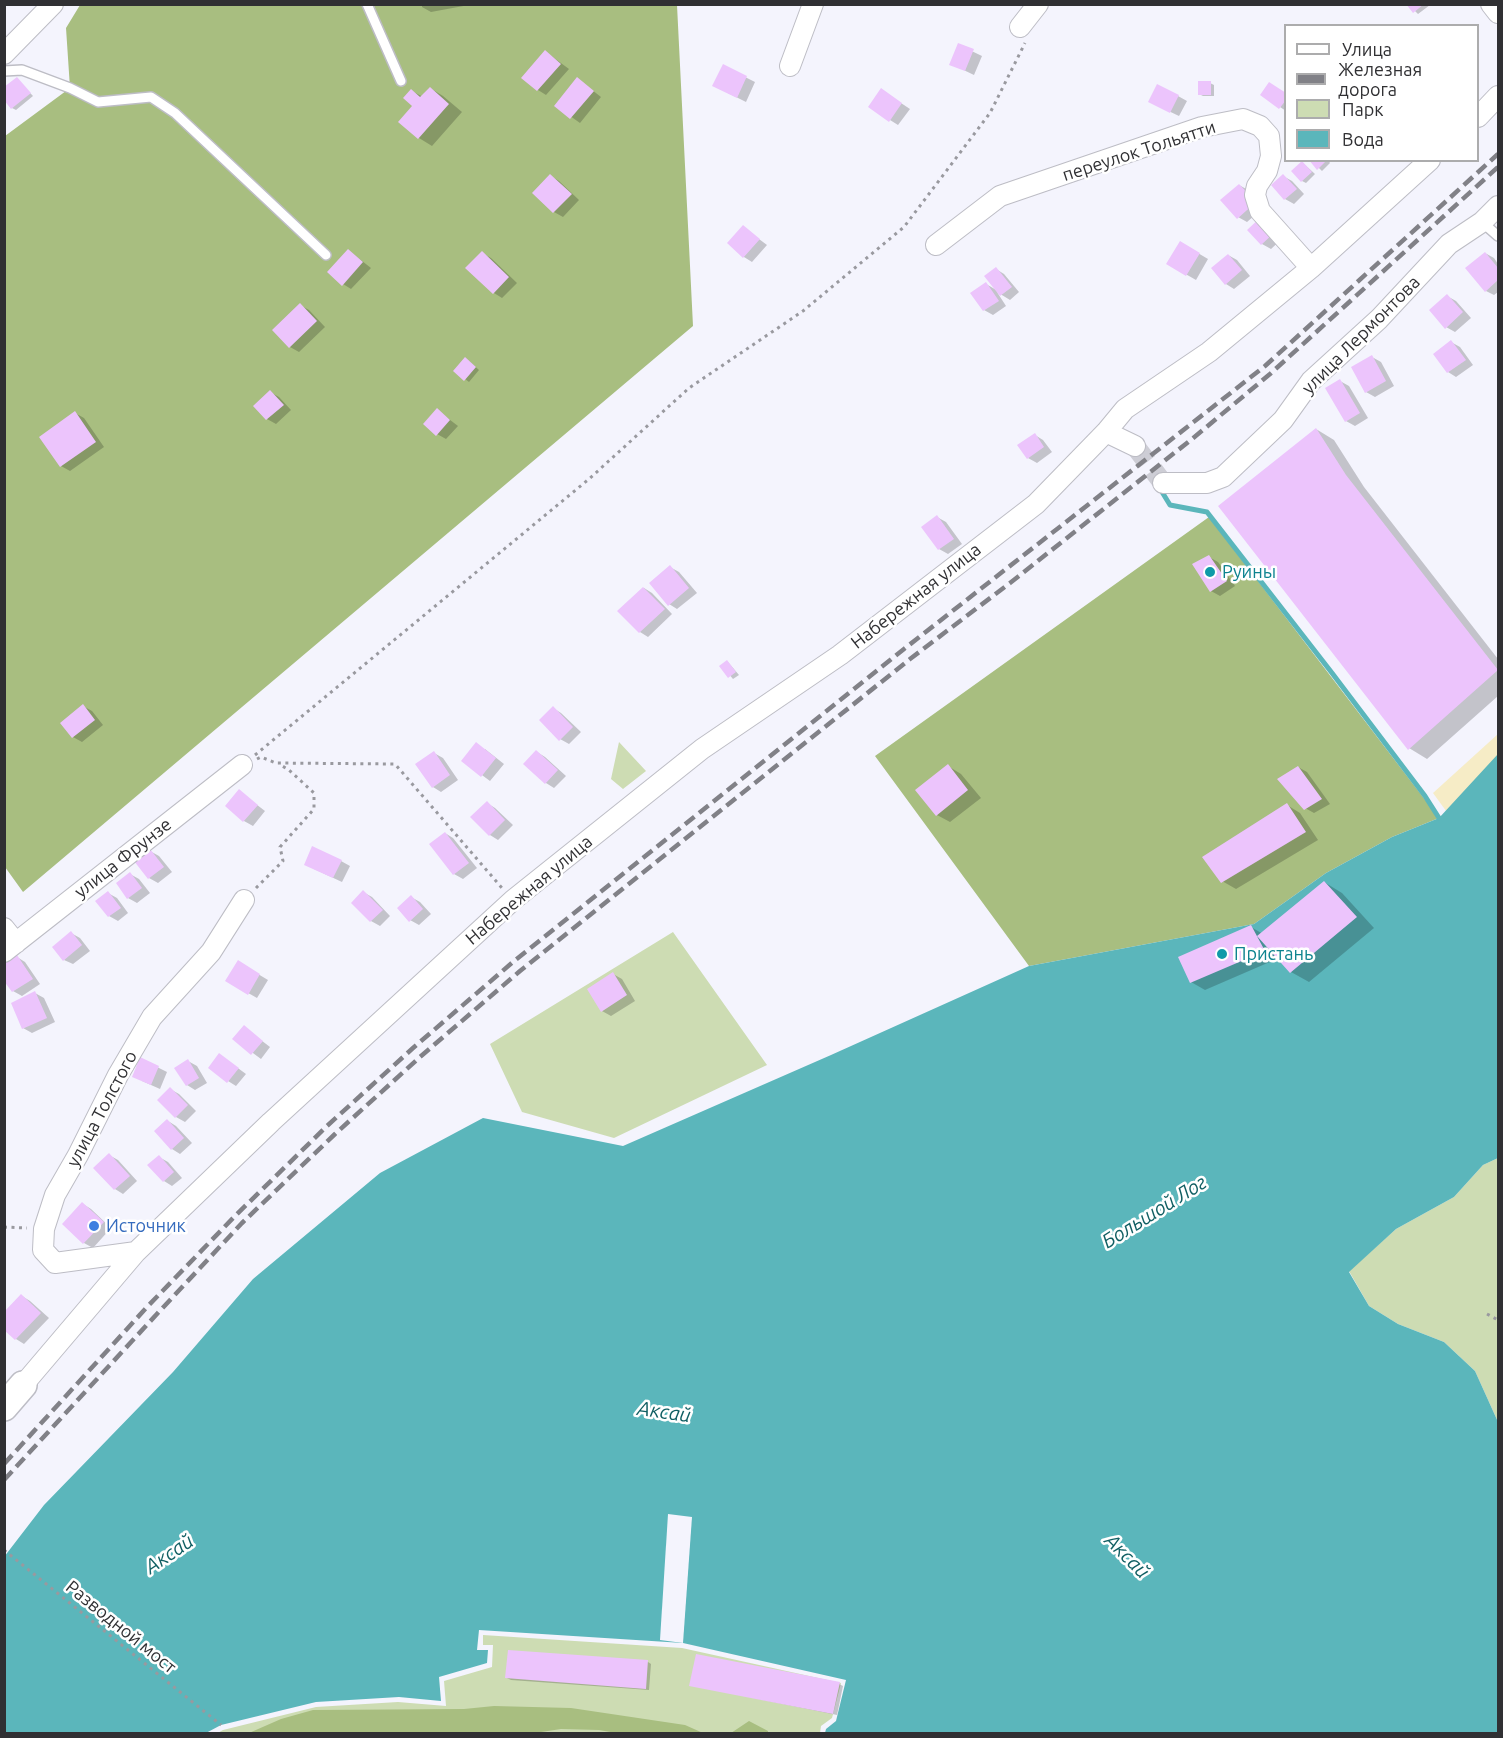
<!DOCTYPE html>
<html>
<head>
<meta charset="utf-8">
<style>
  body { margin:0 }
  #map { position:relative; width:1503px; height:1738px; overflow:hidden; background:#f4f4fd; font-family:Ubuntu,sans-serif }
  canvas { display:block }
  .frame { position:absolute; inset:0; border:6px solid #303033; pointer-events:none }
  .legend { position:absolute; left:1284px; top:24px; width:195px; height:138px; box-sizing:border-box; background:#fff; border:2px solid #acacad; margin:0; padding:8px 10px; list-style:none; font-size:18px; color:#303033 }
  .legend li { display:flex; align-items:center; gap:12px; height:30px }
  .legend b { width:30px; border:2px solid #acacad }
</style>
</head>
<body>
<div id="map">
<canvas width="1503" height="1738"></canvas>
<div class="frame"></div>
<ul class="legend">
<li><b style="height:8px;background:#fff"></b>Улица</li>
<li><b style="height:8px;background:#818187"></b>Железная дорога</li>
<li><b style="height:16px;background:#cddcb3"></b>Парк</li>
<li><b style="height:16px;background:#5bb6bb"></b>Вода</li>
</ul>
</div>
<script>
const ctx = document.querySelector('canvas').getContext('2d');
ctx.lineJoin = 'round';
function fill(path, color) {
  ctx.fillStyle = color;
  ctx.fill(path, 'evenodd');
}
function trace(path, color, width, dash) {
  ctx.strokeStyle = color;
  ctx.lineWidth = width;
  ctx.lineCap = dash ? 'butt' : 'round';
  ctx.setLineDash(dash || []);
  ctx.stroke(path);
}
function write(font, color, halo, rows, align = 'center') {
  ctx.font = font + ' Ubuntu,sans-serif';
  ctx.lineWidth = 5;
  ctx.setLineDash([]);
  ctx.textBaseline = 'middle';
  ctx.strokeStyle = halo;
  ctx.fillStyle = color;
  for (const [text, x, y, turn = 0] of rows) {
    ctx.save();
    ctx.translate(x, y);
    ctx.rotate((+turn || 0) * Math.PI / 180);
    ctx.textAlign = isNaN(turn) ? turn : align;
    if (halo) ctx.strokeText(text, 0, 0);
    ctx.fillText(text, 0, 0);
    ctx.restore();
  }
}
fill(new Path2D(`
  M619 742 646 771 623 789 611 779Z
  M673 932 767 1065 614 1138 522 1112 490 1044Z
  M1498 1158V1422L1475 1371 1444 1342 1398 1324 1369 1306 1349 1271 1396 1229 1454 1197 1483 1165Z
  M483 1635 682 1648 841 1683 832 1718 821 1726 820 1733 216 1734 223 1730 316 1707 398 1702 446 1706 444 1681 492 1667 493 1645H483Z`), '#cddcb3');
fill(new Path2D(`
  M80 5H677L693 326 23 892 5 867V136L70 88 66 28Z
  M1209 517 1439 818 1392 837 1326 873 1254 924 1029 966 875 756Z
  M494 1706 571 1708 685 1725 703 1733 622 1734 599 1730 561 1729 528 1734 249 1733 281 1719 313 1710 464 1709Z
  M749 1721 768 1731V1733H731Z`), '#a8be80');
fill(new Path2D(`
  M1498 734V783L1457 826 1433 793Z`), '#f6ecc6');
fill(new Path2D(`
  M1498 754V1158L1483 1165 1454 1197 1396 1229 1349 1272 1369 1306 1398 1324 1444 1342 1475 1371 1498 1422V1733H825L826 1729 836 1721 846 1680 683 1643 479 1630 477 1650H488L487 1663 439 1677 441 1701 399 1697 316 1702 221 1725 206 1733H5L4 1557 44 1505 173 1372 253 1279 380 1173 483 1118 623 1146 831 1055 1029 966 1254 924 1326 873 1392 837 1439 818Z`), '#5bb6bb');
fill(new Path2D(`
  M668 1514 692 1517 683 1643 660 1640Z`), '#f4f4fd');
fill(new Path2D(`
  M422 4H468L469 5 431 12 422 7Z
  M1408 4H1429L1430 5 1418 14Z
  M959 45 982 56 974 75 951 64Z
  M546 52 569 69 546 95 538 90Z
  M723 66 755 82 746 102 722 90Z
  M17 79 33 96 16 110 12 108Z
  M578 79 601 97 580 123 556 106Z
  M1210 83 1214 85V96H1203L1199 94Z
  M430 88 443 96 462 112 432 146 419 138 400 122 414 106 412 91 423 97Z
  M1286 94V111L1280 107Z
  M889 95 910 109 898 125 890 120Z
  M1178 96 1187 101 1179 116 1158 106Z
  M1311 160H1328L1330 163 1322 171Z
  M1303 163 1315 174 1306 183 1302 181Z
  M551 176 559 181 579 200 563 217 554 212 534 193Z
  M1283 176 1292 181 1304 194 1294 204 1285 199Z
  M1239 185 1248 190 1263 208 1247 222 1238 217Z
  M743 227 767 245 752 262 744 257Z
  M1249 230 1283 238 1271 249 1262 244Z
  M1181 243 1208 259 1196 280 1168 264Z
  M348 250 371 268 351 289 343 284Z
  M482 253 491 258 517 283 502 298 494 293Z
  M1485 253 1494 258 1498 264V292L1494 295 1486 291Z
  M1228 255 1237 260 1250 276 1234 289 1226 284Z
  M996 269 1004 274 1019 292 1010 300 997 292 1006 306 993 315 984 310 986 284 998 291Z
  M1447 296 1456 301 1471 318 1455 332 1446 327Z
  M300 305 309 310 325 327 299 352 290 347 274 330Z
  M1451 342 1460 347 1473 365 1456 377 1448 372Z
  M1372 357 1381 362 1394 386 1375 397 1366 392Z
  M469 361 479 370 469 382 455 371Z
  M1340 381 1349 386 1368 418 1355 426 1346 421Z
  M270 392 279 397 291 410 276 424 267 419 255 406Z
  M437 410 458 426 446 439 437 434Z
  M75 413 84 418 104 447 70 471 61 466Z
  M1316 429 1334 440 1364 487 1498 659V696L1427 759 1409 748Z
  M1035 435 1043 440 1052 452 1037 463 1028 458Z
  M937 517 946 522 962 544 948 554 939 549Z
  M1209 557 1218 562 1235 586 1220 596 1211 591Z
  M670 567 679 572 697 593 677 609 669 604Z
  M644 588 652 593 672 614 648 637 640 632Z
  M728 662 739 675 733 679 722 666Z
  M83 706 92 711 103 725 82 742 73 737 62 723Z
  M553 708 561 713 581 732 569 744 560 739Z
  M485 749 504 764 490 781 463 761Z
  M537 752 545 757 566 776 554 788 546 783Z
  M434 753 443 758 458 780 441 792 433 787Z
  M948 766 961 774 981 798 950 822 937 815Z
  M1298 767 1307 772 1330 804 1314 813 1305 808Z
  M239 791 265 811 253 826 244 821Z
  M487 803 495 808 513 825 498 840 490 835Z
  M1287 805 1300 813 1318 840 1236 889 1222 881Z
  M445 833 453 838 477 868 463 879 454 874Z
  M150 851 159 856 172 872 158 883 149 878Z
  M341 861 350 866 342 882 314 869Z
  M130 874 139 879 150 893 137 903 128 898Z
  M1324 882 1342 893 1374 928 1309 982 1291 972 1279 958 1205 990 1191 982 1251 927 1263 934Z
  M363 892 372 897 390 916 380 926 371 921 353 903Z
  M108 893 117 898 128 913 118 921 109 916 97 901Z
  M411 897 420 902 431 914 419 925 410 920Z
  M71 933 80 938 90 951 73 964 64 960Z
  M17 957 25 962 40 984 22 996 13 991 4 978Z
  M238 962 268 980 257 998 227 981Z
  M613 974 622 979 635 1001 611 1016 602 1011Z
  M35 993 44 998 55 1022 32 1033 23 1028Z
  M244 1027 270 1047 261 1059 234 1039Z
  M220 1055 246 1074 236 1086 228 1081Z
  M141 1059 167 1072 160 1089 142 1081Z
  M188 1061 197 1066 207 1083 195 1090 187 1085Z
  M170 1089 179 1094 196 1111 185 1122 176 1117 159 1100Z
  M168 1121 176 1126 192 1143 180 1154 172 1149Z
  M109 1155 118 1160 137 1181 123 1194 115 1189Z
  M159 1157 168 1162 182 1178 172 1186 164 1181Z
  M83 1204 91 1209 111 1228 93 1248 84 1243Z
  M22 1296 30 1301 49 1318 24 1344 16 1339Z
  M648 1662 651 1664 649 1690 511 1680 507 1678Z
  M839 1684 843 1686 837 1715 691 1685Z`), '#0003');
trace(new Path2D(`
  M1159 487 1170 505 1207 512 1332 673 1425 796 1439 818`), '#5bb6bb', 5);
fill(new Path2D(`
  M1406 4H1424L1413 13Z
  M958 43 974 49 965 71 949 65Z
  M545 50 561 64 537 91 521 78Z
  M723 64 747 76 737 98 712 86Z
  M17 77 31 93 11 109 4 100V87Z
  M577 77 594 91 570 119 554 106Z
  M1198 81H1211V95H1198Z
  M1269 82 1286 93V100L1279 109 1260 95Z
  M1157 84 1179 95 1170 113 1148 102Z
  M430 87 449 104 418 139 398 122 412 106 403 98 411 89 420 97Z
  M881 88 902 103 889 122 868 107Z
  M1309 160H1327L1317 170Z
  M1302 161 1312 172 1301 182 1291 171Z
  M550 174 572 194 553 213 532 193Z
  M1283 174 1297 189 1284 200 1271 185Z
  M1239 184 1256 202 1237 219 1220 200Z
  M1261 217 1275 232 1261 245 1247 230Z
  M743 225 760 239 743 258 727 243Z
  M1180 241 1200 253 1186 276 1166 264Z
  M348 249 363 262 342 286 327 272Z
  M482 251 509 277 493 294 465 268Z
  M1485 252 1498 268V280L1485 292 1465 268Z
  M1228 254 1242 270 1225 285 1211 268Z
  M996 267 1012 287 1000 296 984 276Z
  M986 282 999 301 983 311 970 293Z
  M1447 294 1463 312 1445 329 1429 310Z
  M300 303 317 321 289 348 272 330Z
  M1451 340 1466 360 1447 373 1433 354Z
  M1372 355 1386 381 1365 393 1351 367Z
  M465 357 476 367 464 381 453 371Z
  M1340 379 1360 413 1345 422 1325 388Z
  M270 390 284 405 266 420 253 406Z
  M437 408 450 420 436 436 423 424Z
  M75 411 96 442 60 467 39 437Z
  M1316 428 1346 475 1498 670 1408 750 1218 506Z
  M1035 433 1044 447 1027 459 1017 445Z
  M937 515 954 539 938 550 921 527Z
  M1209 555 1227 581 1210 592 1192 564Z
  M670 565 689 588 668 606 649 583Z
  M643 587 665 609 639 633 617 611Z
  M727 660 736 672 728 678 719 666Z
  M83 704 95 720 72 738 60 723Z
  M553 706 573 727 559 741 539 720Z
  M476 742 496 758 481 777 461 761Z
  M536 750 558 770 545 784 523 764Z
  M434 751 450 775 432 788 415 764Z
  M948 764 968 790 936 816 915 790Z
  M1298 766 1322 799 1304 810 1277 779Z
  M239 789 258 805 243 822 225 806Z
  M487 801 505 820 489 836 470 817Z
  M1287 803 1306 832 1221 883 1202 857Z
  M445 832 469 863 453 875 429 844Z
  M312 846 342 860 333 878 304 865Z
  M150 849 164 867 148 879 134 861Z
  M130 872 142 888 127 899 116 883Z
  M1324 881 1357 917 1290 973 1257 936Z
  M363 890 383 910 370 922 351 903Z
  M108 891 121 908 108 917 95 901Z
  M411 895 423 909 409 922 397 908Z
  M1251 925 1265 951 1190 983 1178 957Z
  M71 931 82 945 63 961 52 947Z
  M17 955 33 979 12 992 4 981V963Z
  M238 960 260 974 248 995 225 981Z
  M613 972 627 995 601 1012 587 989Z
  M35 991 47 1018 22 1029 11 1003Z
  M244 1025 263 1041 251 1055 232 1039Z
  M219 1053 239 1068 227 1083 208 1068Z
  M140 1057 159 1066 151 1085 132 1077Z
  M188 1059 199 1078 186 1086 174 1068Z
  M170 1087 188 1105 175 1118 157 1100Z
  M167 1119 184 1138 171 1150 154 1131Z
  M109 1153 130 1176 114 1190 93 1168Z
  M159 1155 174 1172 163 1182 147 1165Z
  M82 1202 104 1222 83 1244 62 1224Z
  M21 1294 41 1313 15 1340 4 1330V1312Z
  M508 1650 648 1660 646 1689 505 1678Z
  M696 1654 840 1682 833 1714 689 1686Z`), '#ecc4fc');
trace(new Path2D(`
  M1135 446 1163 483`), '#cdcdd5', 20, [20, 10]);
const lane = new Path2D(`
  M367 4 401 81
  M4 71 22 70 70 88 98 102 151 97 175 113 326 255
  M1482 222 1498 236`);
const street = new Path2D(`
  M1491 4 1498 13
  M1020 27 1038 4
  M4 54 53 4
  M790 66 813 4
  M1478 117 1498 96
  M936 245 1000 196 1202 127 1243 119 1260 126 1269 136 1271 156 1267 171 1257 186 1255 195 1260 211 1311 268
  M1106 432 1135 446
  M1163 483H1207L1223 477 1283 420 1311 381 1379 319 1449 244 1482 222 1498 206
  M4 928 16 943
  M4 952 242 765
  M136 1252 55 1263 43 1250 44 1229 55 1195 78 1155 118 1075 152 1017 211 952 244 900
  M23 1385 136 1252 271 1122 513 900 702 749 840 655 1036 504 1106 432 1125 409 1209 352 1311 268 1430 160`);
const secondary = new Path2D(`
  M4 1407 23 1385`);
trace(lane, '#bdbdc5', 12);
trace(street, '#bdbdc5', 22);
trace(secondary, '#bdbdc5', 30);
trace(new Path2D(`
  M255 755 589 479 689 388 803 311 904 227 990 113 1025 43
  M257 759 261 757 276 763 395 764 502 888
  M256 888 283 861 280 847 314 809V793L289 770 279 764
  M4 1227 27 1228
  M1487 1314 1498 1320
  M4 1550 221 1725`), '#99999f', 3, [3, 4.5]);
trace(lane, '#fff', 9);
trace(street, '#fff', 20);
trace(secondary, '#fff', 27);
trace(new Path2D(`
  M4 1464 147 1307 235 1216 327 1126 413 1048 513 962 904 649 1265 366 1498 154
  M4 1480 156 1315 242 1223 335 1134 420 1057 520 971 910 659 1010 583 1192 439 1270 374 1498 167`), '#818187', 4.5, [12, 6]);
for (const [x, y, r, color] of [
  [1210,572,6,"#0f9aa8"],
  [1222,954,6,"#0f9aa8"],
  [94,1226,6,"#3f7fe0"]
]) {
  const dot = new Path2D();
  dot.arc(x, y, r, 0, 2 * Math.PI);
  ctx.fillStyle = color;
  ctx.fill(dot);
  trace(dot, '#fff', 2);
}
write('18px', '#303033', '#fff', [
  ["переулок Тольятти",1139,151,-18],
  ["улица Лермонтова",1361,335,-45],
  ["Набережная улица",916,596,-38],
  ["улица Фрунзе",123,858,-38],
  ["Набережная улица",529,890,-40],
  ["улица Толстого",102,1109,-62],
  ["Разводной мост",121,1627,39]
]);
write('18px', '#0d838f', '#fff', [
  ["Руины",1222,572],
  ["Пристань",1234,954]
], 'left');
write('18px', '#366cbe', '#fff', [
  ["Источник",106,1226]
], 'left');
write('italic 20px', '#115f63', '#fff', [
  ["Большой Лог",1154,1212,-32],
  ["Аксай",664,1412,8],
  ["Аксай",169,1554,-34],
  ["Аксай",1127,1556,45]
]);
</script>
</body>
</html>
